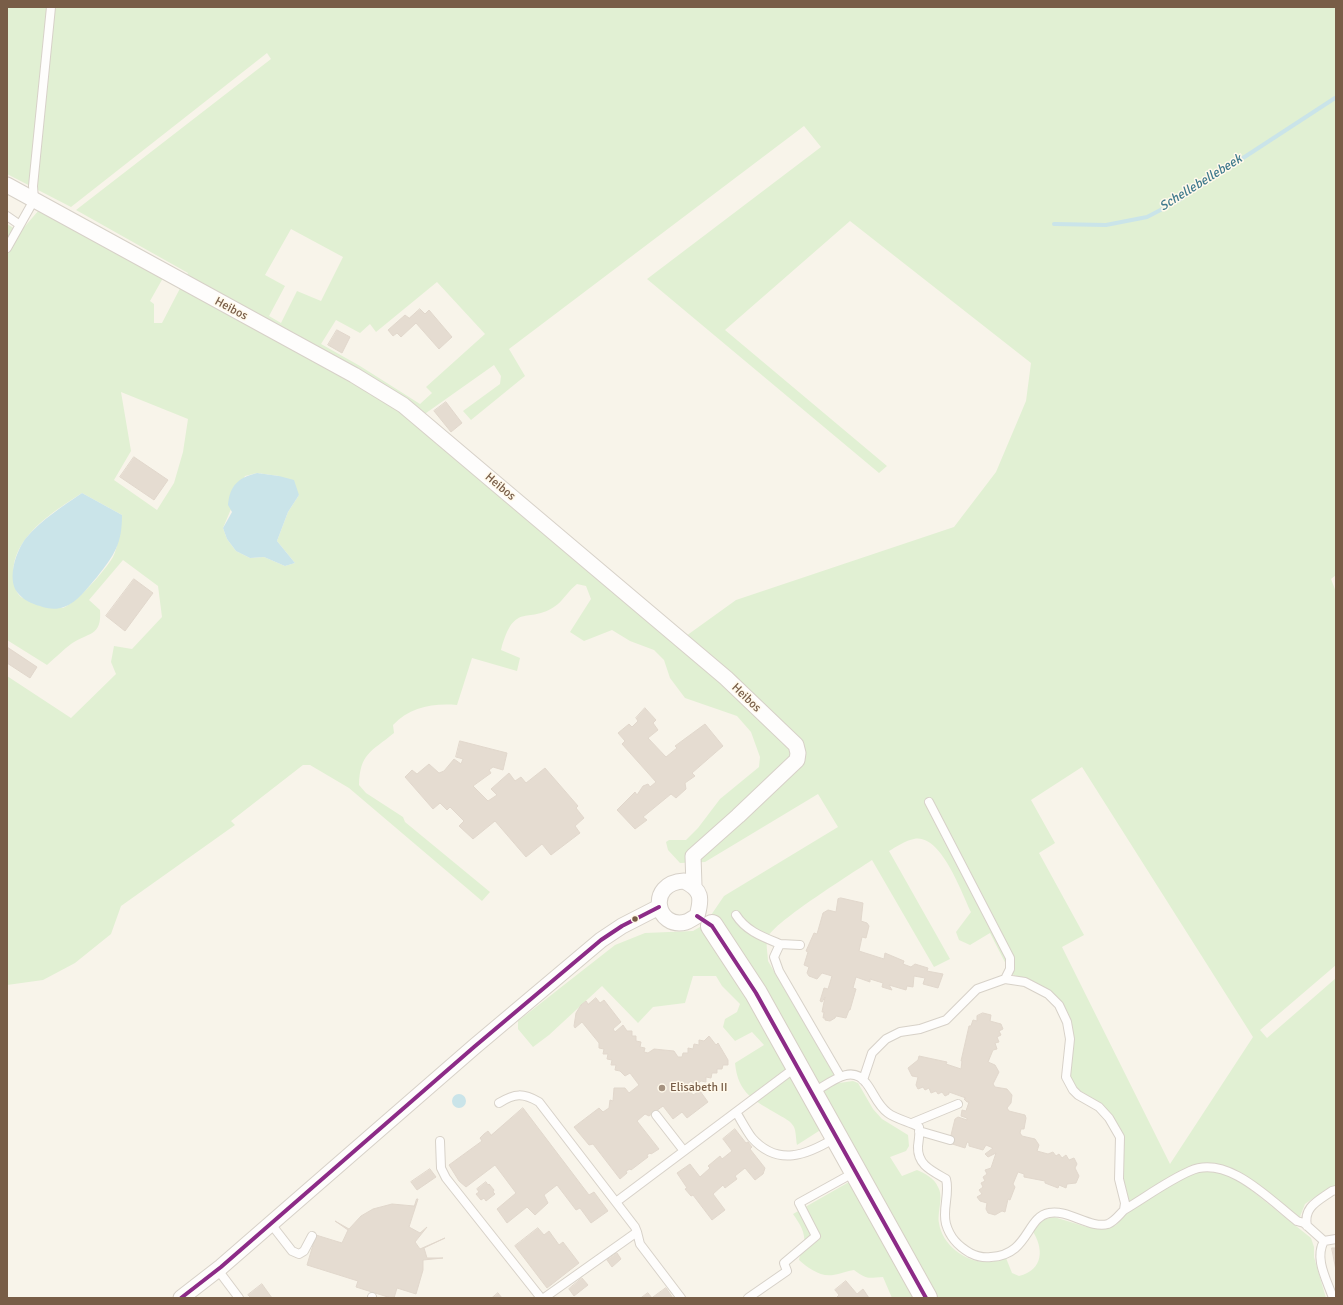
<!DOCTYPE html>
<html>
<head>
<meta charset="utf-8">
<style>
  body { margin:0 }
  #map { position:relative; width:1343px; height:1305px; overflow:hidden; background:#f8f4ea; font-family:Signika,sans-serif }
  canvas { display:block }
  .frame { position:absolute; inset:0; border:8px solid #785d47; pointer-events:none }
</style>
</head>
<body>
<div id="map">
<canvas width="1343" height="1305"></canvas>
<div class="frame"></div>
</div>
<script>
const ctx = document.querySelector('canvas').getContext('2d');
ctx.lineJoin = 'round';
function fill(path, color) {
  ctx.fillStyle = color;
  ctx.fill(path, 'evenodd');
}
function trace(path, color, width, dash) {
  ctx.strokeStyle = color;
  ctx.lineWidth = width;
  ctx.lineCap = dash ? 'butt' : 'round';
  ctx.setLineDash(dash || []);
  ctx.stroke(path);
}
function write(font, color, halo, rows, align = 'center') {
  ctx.font = font + ' Signika,sans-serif';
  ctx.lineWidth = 3;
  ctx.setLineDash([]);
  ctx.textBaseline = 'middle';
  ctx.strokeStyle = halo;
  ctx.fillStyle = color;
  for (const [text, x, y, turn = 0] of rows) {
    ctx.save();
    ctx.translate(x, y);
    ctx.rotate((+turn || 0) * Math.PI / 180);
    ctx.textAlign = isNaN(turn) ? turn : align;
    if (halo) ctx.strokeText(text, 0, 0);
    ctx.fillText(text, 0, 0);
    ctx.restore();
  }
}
fill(new Path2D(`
  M7 7H1336V575L1331 579 1336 592V965L1260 1030 1267 1038 1336 978V1188L1315 1197 1305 1204 1299 1219C1271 1197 1242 1165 1204 1164L1129 1204 1123 1183 1118 1127 1078 1092 1068 1074 1072 1050 1060 1003 1052 992 1031 981 1011 974 990 933 970 945 959 940 956 932 971 912C962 894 941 833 914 839 906 840 896 847 889 851L950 959 934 967 872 860C854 872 774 922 768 937 765 942 768 954 768 961L839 1083 853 1081 858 1083 873 1109 882 1119 908 1135 909 1146 906 1151 890 1157 902 1176 917 1170C926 1174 934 1178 938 1187 944 1197 937 1212 939 1223 942 1245 966 1263 988 1262 994 1262 1000 1259 1006 1258L1012 1273 1019 1276C1044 1270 1044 1248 1032 1230L1041 1220 1054 1217 1087 1227 1106 1229 1116 1225 1129 1210 1193 1172 1210 1169 1236 1178 1311 1238 1314 1247V1257L1326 1298H892L883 1277C867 1278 868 1280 854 1270 847 1271 840 1274 833 1275 820 1277 808 1268 799 1260 800 1253 803 1250 804 1245 806 1233 800 1224 793 1214L849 1182 822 1129 797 1145C796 1140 796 1131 794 1127 791 1121 784 1118 779 1115 754 1100 738 1094 735 1063L764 1045 752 1032 735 1041 723 1027 725 1019 737 1012 740 1004 722 986 716 976H693L685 1003 653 1007 638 1023 602 986 549 1035 533 1047 518 1029V1021L615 945 645 933 693 931 705 924 724 896 838 827 818 794 705 862 680 863 668 850 666 842 669 840H686L698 828 720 799 759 767 760 757 751 732 737 716 685 698 670 678 664 660 654 650 630 641 612 630 584 641 570 632 591 599 586 586 577 584C569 590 564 599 558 604 529 627 515 598 501 650L520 658 517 671 472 658 457 705C433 703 410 707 393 725L394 733C371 752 360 753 359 785L366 793 403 817 405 822 490 892 482 901 349 788 310 765H303L231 821 235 825 121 906 111 934 75 963 43 980 7 985V676L71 718 116 674 111 662 114 646 132 649 162 617 158 586 123 560 89 600 100 610C102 637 88 632 71 644 63 650 55 658 47 665L7 640V224L20 232 39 210 163 278 150 301 154 304V323H162L188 273 76 210 271 59 267 53 71 207 7 174ZM804 126 821 147 647 279 879 473 887 466 725 330 850 221 1031 363 1026 401 996 472 954 527 736 600 686 636 419 418 494 365 501 376 500 384 463 411 471 420 525 376 509 349ZM291 229 343 257 321 301 297 291 281 323 269 316 285 286 265 275ZM437 282 485 334 426 387 432 393 420 404 360 366 321 344 336 320 360 333 370 324 376 332ZM121 392 188 419 183 452 174 483 157 510 114 480 131 451ZM257 473 279 476 299 495 288 512 277 541 295 563 285 566 264 557 250 558 236 551 227 539 223 528 245 476ZM82 493 122 515C120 526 118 548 113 557 104 572 78 601 63 608 52 605 31 602 21 597 16 593 15 586 14 580 8 539 53 512 82 493ZM1082 767 1253 1037 1170 1164 1062 947 1084 935 1039 853 1055 843 1031 800Z`), '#e1f0d3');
fill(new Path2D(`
  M257 473 279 476 294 480 299 495 288 512 277 541 295 563 285 566 264 557 250 558 236 551 227 539 223 528 232 512 228 505C230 485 238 478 257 473Z
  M82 493 122 515C122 544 115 554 97 577 87 588 78 602 64 607 56 610 48 609 40 606 32 604 23 600 17 592 7 578 16 551 26 538 41 520 63 506 82 493Z
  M452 1101a7 7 0 1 1 14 0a7 7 0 1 1-14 0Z`), '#cae4e9');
trace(new Path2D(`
  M1054 224 1106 225 1147 217 1174 203 1335 98`), '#cae4e9', 4);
const building = new Path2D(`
  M420 309 425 314 429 310 452 337 439 349 416 323 401 337 397 333 393 336 388 330 405 315 409 318Z
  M337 330 350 337 342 353 328 345Z
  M446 402 462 423 451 432 434 411Z
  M134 457 168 480 154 500 120 477Z
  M134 579 153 593 125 631 106 616Z
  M7 647 37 667 30 678 7 663Z
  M645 708 656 720 653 723 658 730 648 738 666 757 677 748 675 746 705 724 723 746 692 773 695 776 685 783 686 789 676 798 671 794 643 817 647 820 635 829 617 810 635 792 637 795 643 786 648 784 650 787 656 782 622 744 625 741 618 733 629 724 632 727 638 721 636 718Z
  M460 741 507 753 503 770 493 767 489 770 491 773 473 786 488 801 497 795 491 789 509 773 515 781 521 777 526 783 545 768 578 806 576 808 584 818 575 826 580 833 551 855 542 844 526 857 495 821 473 839 459 826 464 821 450 807 447 810 440 803 433 809 405 777 412 770 417 774 429 764 439 773 444 771 454 759 461 764 463 759 456 757Z
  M841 898 863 903 861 921 867 923 869 926 866 938 862 937 859 951 884 959 885 953 904 961 903 964 911 967 915 964 928 968 927 971 943 974 938 988 923 984 925 978 914 976 913 987 907 986 906 990 889 985 892 990 882 987 883 983 870 979V982L856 977 853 988 856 989 850 1010H849L846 1018 836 1016 835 1018 830 1021 825 1020V1018H823L824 1012H822L825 997 822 1002 820 1001 824 988 828 989 832 976 822 973 817 979 809 976 807 973 809 967 804 965 808 952 806 951 814 933 817 934 823 913 828 910 836 912 838 899Z
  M596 998 600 1003 604 1000 621 1022 613 1029 615 1032 623 1025 627 1031H632V1036H636V1041L641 1042 640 1047 645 1048 644 1052 648 1053 654 1049 674 1051 678 1057H682L683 1053H688V1048L693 1049 694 1044 699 1045V1040L704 1041 709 1036 716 1045 718 1043 728 1060V1065H723L722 1069H717V1073H712L711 1078 706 1077V1082L701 1081 695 1086 691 1081 686 1085 693 1095 700 1091 708 1102 687 1118 682 1112 673 1119 663 1106 649 1116 645 1114 637 1121 659 1149 651 1154 650 1153 647 1155 648 1157 631 1170 630 1169 626 1171 627 1173 620 1179 593 1144 589 1145 574 1127 599 1108 603 1112 609 1108 610 1100 613 1101 614 1088H625L629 1093 639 1085 630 1073 625 1076 620 1071 615 1070 616 1065H611L612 1060 607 1059 608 1054H603L604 1049 599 1048V1043L582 1022 575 1028 574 1026 576 1013 581 1005 586 1001 588 1004Z
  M983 1013 991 1015 990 1021 1001 1024 1003 1029 999 1031 1001 1035 997 1037 999 1042 995 1043 997 1049 993 1050 988 1062 995 1065 999 1072 993 1084 995 1087 1007 1089 1012 1095 1011 1103 1007 1108 1009 1111 1025 1115 1026 1118 1024 1129H1021L1020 1133 1022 1136 1035 1139 1039 1145 1037 1151 1048 1154 1053 1152 1056 1156 1059 1154 1062 1158 1066 1155 1069 1160 1074 1158 1077 1164 1075 1168 1079 1176 1076 1183 1067 1184 1066 1188 1059 1185 1058 1188 1045 1183V1181L1024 1177V1174L1018 1172 1013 1184 1015 1187 1010 1200 1008 1199 1005 1212 1002 1211 995 1215 988 1213 986 1209 987 1203 980 1201 977 1197 982 1194 979 1190 983 1187 981 1183 985 1181 983 1177 987 1174 985 1170 991 1168 996 1153 988 1157 985 1154 993 1148 986 1145 983 1150 969 1146V1143L967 1142 965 1148 949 1143 955 1119 958 1117 967 1120V1118L961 1116 962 1110 966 1111 969 1102H967L964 1099 966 1098 949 1092V1094L945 1096 942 1092 938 1094 936 1091 931 1093 929 1088 925 1090 923 1087 918 1089 916 1085 918 1077 912 1076 908 1068 918 1060 919 1056 947 1062 946 1064 961 1069 962 1061H961L969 1026H971L973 1020 977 1021V1016Z
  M523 1108 589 1195 594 1192 608 1211 591 1223 580 1208 576 1210 557 1185 544 1195 548 1203 535 1215 527 1207 507 1223 497 1209 516 1193 495 1165 466 1187 459 1181 449 1165 482 1141 480 1138 484 1134 488 1131 491 1135Z
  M735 1129 746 1143 748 1142 752 1147 750 1149 765 1168 763 1174 755 1180 745 1168 735 1176 737 1179 725 1188 723 1185 713 1194 725 1210 712 1220 693 1195 691 1196 685 1189 687 1188 677 1173 690 1164 700 1177 710 1168 708 1166 720 1156 722 1159 732 1151 723 1139Z
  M430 1169 436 1177 417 1190 411 1182Z
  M486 1182 488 1185 489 1184 494 1190 493 1192 495 1194 486 1201 484 1198 481 1200 476 1194 479 1192 477 1189Z
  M417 1199H418L409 1227 420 1233 427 1227 415 1242 420 1249 445 1238 424 1248 427 1258H443L423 1260V1270L416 1294 397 1288 394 1298H391L356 1287 358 1281 307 1265 316 1235 342 1243 348 1230 335 1221 349 1229 361 1216 373 1209 392 1204 414 1206Z
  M538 1228 544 1235 549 1231 559 1245 563 1242 579 1263 547 1288 515 1246Z
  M1332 1248H1336V1270Z
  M617 1253 621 1259 612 1267 607 1260Z
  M582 1278 588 1285 574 1296 569 1289Z
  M846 1281 857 1294 863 1289 869 1298H836L839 1295 835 1290Z
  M262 1284 272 1298H251L248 1295Z
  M666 1288 673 1298H652Z
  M498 1293 502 1298H492Z
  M648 1293 652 1298H641Z`);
fill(building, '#e5dcd1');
trace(building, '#e1d7cc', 1);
const lane = new Path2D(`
  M7 216 20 225
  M7 248 34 200 33 186 51 7
  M929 802 1010 958V969L1005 979
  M736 915C746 931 763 937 780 944
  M800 945 780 944 774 957 779 971 840 1076
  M863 1080 872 1053 886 1039 900 1032 920 1029 946 1020 977 989 1005 979 1025 982 1048 994 1059 1005 1067 1022 1070 1039 1066 1077 1073 1090 1078 1095 1099 1107 1109 1118 1120 1137 1119 1179 1125 1203 1124 1210
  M812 1093C828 1085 851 1062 866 1083 874 1093 877 1105 888 1113 896 1119 910 1122 919 1127 920 1133 919 1139 918 1146 917 1165 932 1171 946 1179 950 1194 942 1209 946 1224 950 1238 958 1246 970 1253 976 1256 984 1258 991 1257 1029 1255 1026 1217 1049 1213 1068 1209 1090 1229 1108 1224 1115 1221 1119 1215 1124 1210 1146 1197 1167 1181 1190 1171 1227 1154 1269 1199 1297 1221L1304 1223 1324 1241C1314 1259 1327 1280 1333 1298
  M499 1103C515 1093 523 1093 539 1102L635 1227 637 1232 544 1298
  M736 1112C741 1120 746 1130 752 1138 778 1167 807 1155 835 1138
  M656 1115 684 1151
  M912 1123 958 1104
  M919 1131 950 1140
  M440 1141 441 1168 446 1178 541 1298
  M616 1202 796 1067
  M271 1224 292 1251 299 1254 304 1251 312 1236
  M1307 1226C1303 1207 1318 1201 1332 1191L1336 1190
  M637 1232 640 1244 681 1298
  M1324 1241 1336 1239
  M218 1270 239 1298
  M372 1298V1297
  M748 1298 787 1271 784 1263 816 1236 799 1203 855 1172`);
const street = new Path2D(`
  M7 185 354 375 403 405 726 678 796 745 798 753 797 760 738 816 693 856 694 886
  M684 881C702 890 702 898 697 916 693 918 689 921 686 922 656 930 646 883 684 881Z
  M181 1298 221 1267 474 1047 601 940 622 926 659 907`);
const secondary = new Path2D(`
  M712 926 756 993 926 1298`);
trace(lane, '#d7d1c8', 10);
trace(street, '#d7d1c8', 17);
trace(secondary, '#d7d0c6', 24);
trace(lane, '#fefdfc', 8);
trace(street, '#fefdfc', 15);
trace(secondary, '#fefdfc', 22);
trace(new Path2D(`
  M697 916 712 926 756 993 926 1298
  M181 1298 221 1267 474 1047 601 940 622 926 659 907`), '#8c2b87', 4);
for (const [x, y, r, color] of [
  [635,919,3.5,"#785d47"],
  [662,1088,4,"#a59280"]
]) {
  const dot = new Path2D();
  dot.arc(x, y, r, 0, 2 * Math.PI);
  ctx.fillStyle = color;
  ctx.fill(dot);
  trace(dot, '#fff9eb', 1.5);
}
write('12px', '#785d47', '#fff9eb', [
  ["Heibos",231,309,28],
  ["Heibos",500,487,40],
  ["Heibos",746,698,44]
]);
write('12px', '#785d47', '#fff9eb', [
  ["Elisabeth II",670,1088]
], 'left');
write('italic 13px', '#407a8d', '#fff9eb', [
  ["Schellebellebeek",1201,183,-32]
]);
</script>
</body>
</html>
